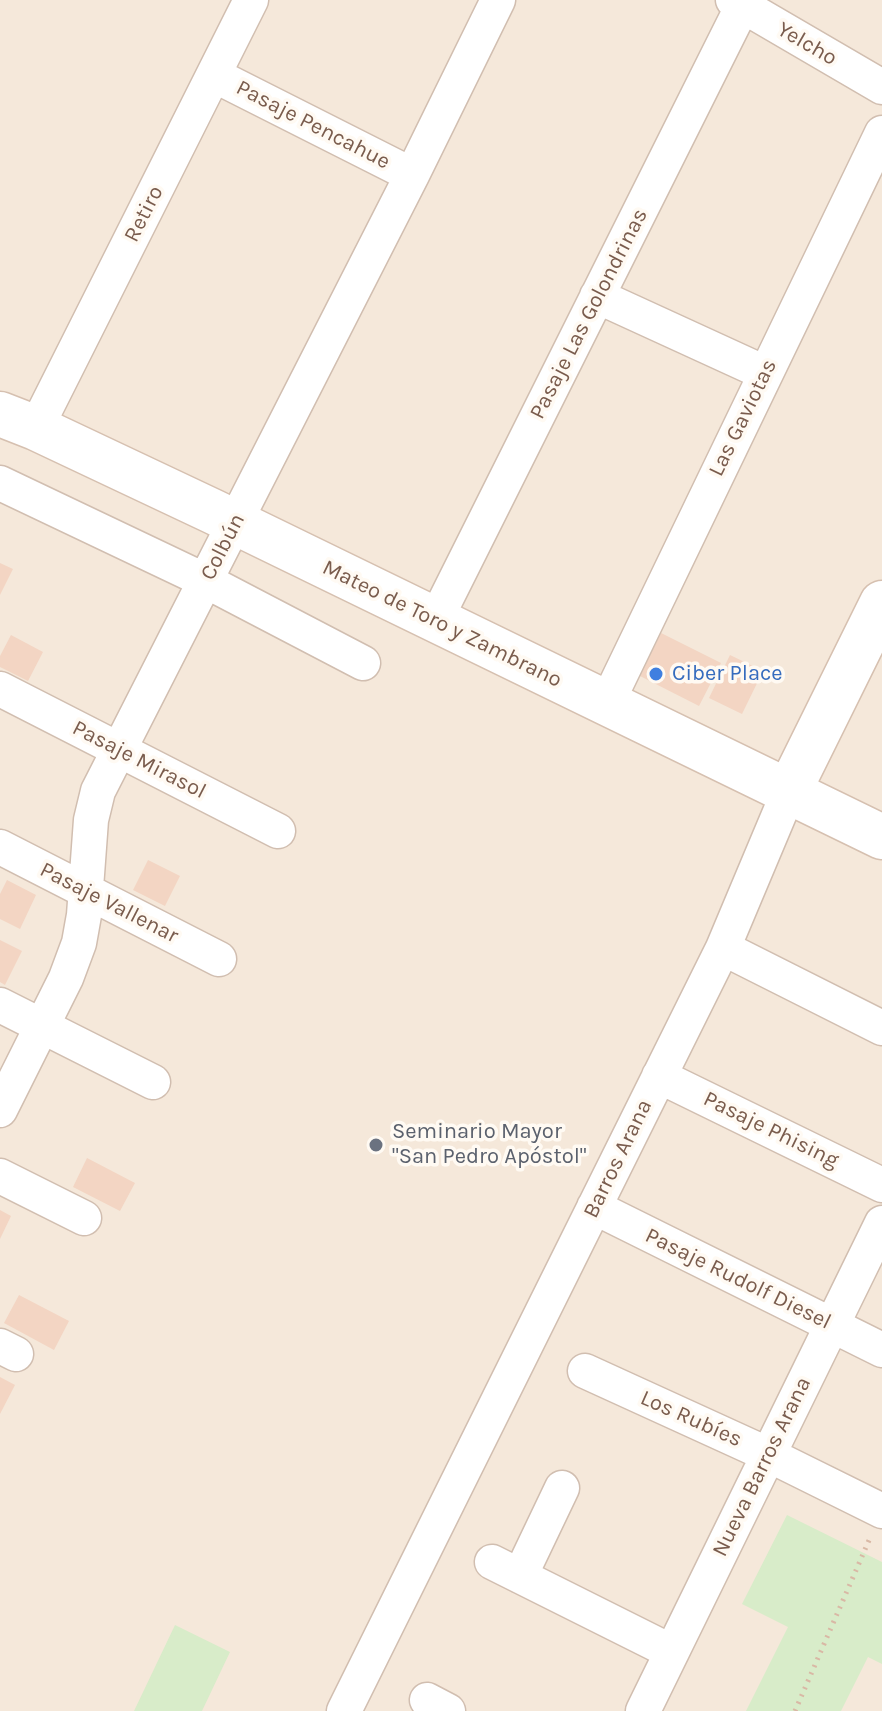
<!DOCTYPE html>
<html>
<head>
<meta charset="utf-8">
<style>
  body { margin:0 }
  canvas { display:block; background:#fdf6ec }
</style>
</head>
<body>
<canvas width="882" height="1711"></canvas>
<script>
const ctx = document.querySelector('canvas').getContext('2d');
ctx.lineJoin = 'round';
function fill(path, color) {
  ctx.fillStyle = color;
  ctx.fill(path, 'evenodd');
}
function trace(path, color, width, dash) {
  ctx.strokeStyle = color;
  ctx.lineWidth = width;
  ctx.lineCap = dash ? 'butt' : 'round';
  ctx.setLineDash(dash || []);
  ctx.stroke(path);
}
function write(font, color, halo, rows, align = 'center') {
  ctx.font = font + ' Karla,sans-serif';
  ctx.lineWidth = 7;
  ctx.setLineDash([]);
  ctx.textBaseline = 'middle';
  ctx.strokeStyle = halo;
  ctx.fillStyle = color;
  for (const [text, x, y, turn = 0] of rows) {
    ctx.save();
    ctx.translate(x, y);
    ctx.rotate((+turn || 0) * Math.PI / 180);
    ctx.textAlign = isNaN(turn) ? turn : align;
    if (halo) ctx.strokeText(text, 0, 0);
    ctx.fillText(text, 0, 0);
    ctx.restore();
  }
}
fill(new Path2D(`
  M0 0H882V1711H0Z`), '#f5e8da');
fill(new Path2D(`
  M787 1515 882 1562V1664L868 1657 841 1711H746L788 1627 742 1604Z
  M175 1625 230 1652 202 1711H134Z`), '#d8ecc9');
fill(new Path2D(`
  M0 563 13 569 0 595Z
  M661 633 721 663 699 706 640 676Z
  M11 635 43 652 28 681 0 667V656Z
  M730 655 763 671 742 714 709 698Z
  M148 860 180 876 165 906 133 890Z
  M7 880 36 895 20 929 0 919V894Z
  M0 940 22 951 5 985 0 982Z
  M87 1158 135 1183 120 1211 73 1187Z
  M0 1210 11 1216 0 1239Z
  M19 1295 69 1321 54 1350 4 1323Z
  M0 1377 15 1385 0 1414Z`), '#f3d5c3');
const street = new Path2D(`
  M733 0 882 87
  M214 75 412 175
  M597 296 765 373
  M36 428 251 0
  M0 483 206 581 363 663
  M435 621 742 7
  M0 689 278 831
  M606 705 882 133
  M0 847 219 959
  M723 948 882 1028
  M0 1005 153 1082
  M659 1076 882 1185
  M0 1110 66 978 79 943 84 915 91 820 98 791 412 175 498 0
  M0 1176 84 1218
  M594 1207 882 1350
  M0 1346 16 1354
  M585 1371 769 1455 882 1511
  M492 1562 672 1652
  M520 1576 562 1488
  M427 1700 448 1711
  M344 1711 723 948 789 791
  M643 1711 882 1223`);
const secondary = new Path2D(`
  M0 414 36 428 214 512 882 837
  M789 791 882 603`);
trace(street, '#d1beb0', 37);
trace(secondary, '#d6c0b0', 47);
trace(new Path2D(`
  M795 1711 870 1538`), '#d9b8a5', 5, [2, 6]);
trace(street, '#fff', 34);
trace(secondary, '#fff', 44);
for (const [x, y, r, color] of [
  [656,674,8,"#3f7fe0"],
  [376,1145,8,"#6b7280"]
]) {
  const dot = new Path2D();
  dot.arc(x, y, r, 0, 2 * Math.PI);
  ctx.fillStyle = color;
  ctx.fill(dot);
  trace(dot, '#fffaf3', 3);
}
write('22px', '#7a5c4d', '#fffaf3', [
  ["Yelcho",807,44,30],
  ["Pasaje Pencahue",313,125,27],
  ["Retiro",144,214,-63],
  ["Pasaje Las Golondrinas",589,314,-63],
  ["Las Gaviotas",743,418,-64],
  ["Colbún",223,547,-63],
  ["Mateo de Toro y Zambrano",442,624,26],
  ["Pasaje Mirasol",139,760,27],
  ["Pasaje Vallenar",109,903,27],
  ["Pasaje Phising",771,1130,26],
  ["Barros Arana",618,1159,-64],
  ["Pasaje Rudolf Diesel",738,1279,26],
  ["Los Rubíes",691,1419,24],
  ["Nueva Barros Arana",762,1467,-64]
]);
write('22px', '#366cbe', '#fffaf3', [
  ["Ciber Place",672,674]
], 'left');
write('22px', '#5b616d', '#fffaf3', [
  ["Seminario Mayor",392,1132],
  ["\"San Pedro Apóstol\"",392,1157]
], 'left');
</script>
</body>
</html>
